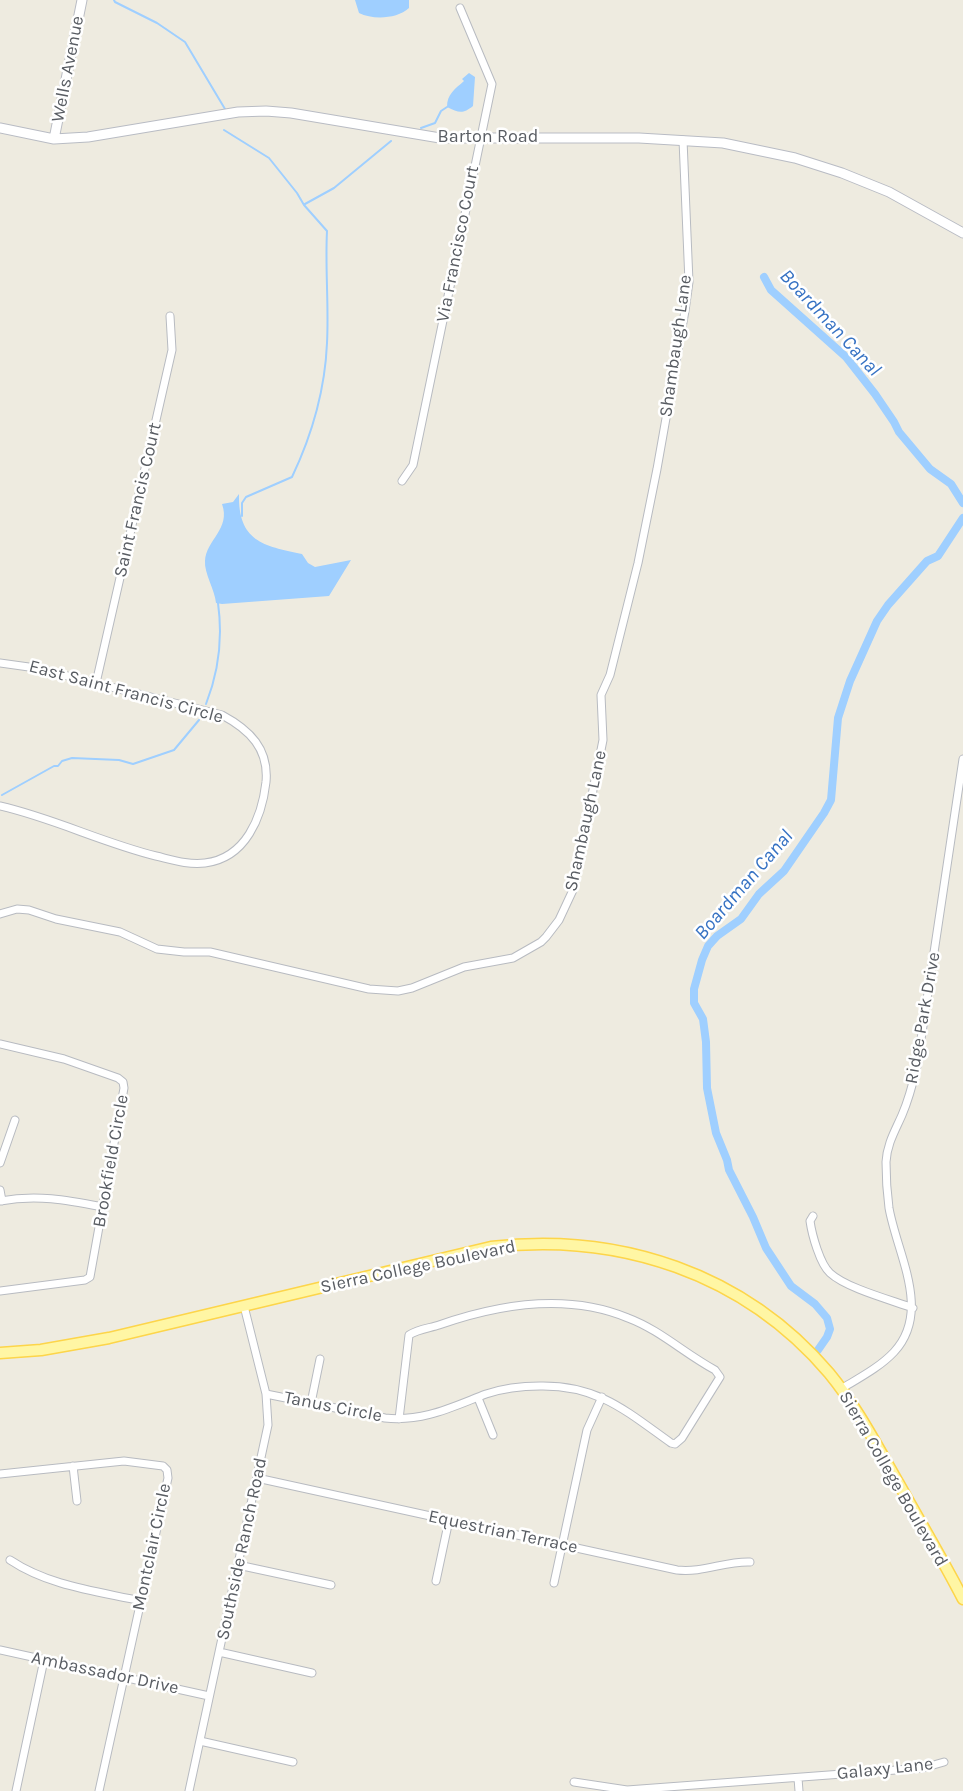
<!DOCTYPE html>
<html>
<head>
<meta charset="utf-8">
<style>
  body { margin:0 }
  canvas { display:block; background:#eeebe0 }
</style>
</head>
<body>
<canvas width="963" height="1791"></canvas>
<script>
const ctx = document.querySelector('canvas').getContext('2d');
ctx.lineJoin = 'round';
function fill(path, color) {
  ctx.fillStyle = color;
  ctx.fill(path, 'evenodd');
}
function trace(path, color, width, dash) {
  ctx.strokeStyle = color;
  ctx.lineWidth = width;
  ctx.lineCap = dash ? 'butt' : 'round';
  ctx.setLineDash(dash || []);
  ctx.stroke(path);
}
function write(font, color, halo, rows, align = 'center') {
  ctx.font = font + ' Karla,sans-serif';
  ctx.lineWidth = 5;
  ctx.setLineDash([]);
  ctx.textBaseline = 'middle';
  ctx.strokeStyle = halo;
  ctx.fillStyle = color;
  for (const [text, x, y, turn = 0] of rows) {
    ctx.save();
    ctx.translate(x, y);
    ctx.rotate((+turn || 0) * Math.PI / 180);
    ctx.textAlign = isNaN(turn) ? turn : align;
    if (halo) ctx.strokeText(text, 0, 0);
    ctx.fillText(text, 0, 0);
    ctx.restore();
  }
}
fill(new Path2D(`
  M355 0H409V8C397 19 373 20 359 13Z
  M469 73 475 77 473 106C463 114 459 113 447 107 447 94 455 89 464 81L462 79Z
  M239 494C238 541 263 546 302 554L308 563 315 567 351 560 329 596 222 604 216 603C215 590 204 573 205 561 206 540 231 529 222 504L233 502Z`), '#9fcfff');
trace(new Path2D(`
  M114 0 115 2 157 23 185 42 225 109
  M421 128 435 123 441 111 447 107
  M224 130 269 158 297 193 304 205 327 231C325 268 329 306 327 343 325 390 312 435 292 477L246 497 242 503V516
  M305 204 334 188 391 141
  M206 704C219 671 223 639 218 603
  M2 795 54 766H58L62 761 72 758 119 760 133 764 174 750 199 720`), '#9fcfff', 2);
trace(new Path2D(`
  M764 277 771 290 846 357 875 394 894 422 899 432 930 469 951 484 963 503
  M818 1350 827 1337 830 1329 827 1318 815 1304 791 1286 766 1248 753 1217 729 1170 727 1160 716 1133 707 1088 706 1042 703 1019 694 1003V989L702 960 708 946 717 936 741 919 759 894 784 871 824 813 831 800 838 718 850 681 877 621 888 605 927 561 938 556 963 518`), '#9fcfff', 8);
const street = new Path2D(`
  M402 481 413 465 492 84 460 8
  M0 663 36 668 222 715C250 730 269 749 266 782 262 817 246 858 205 863 188 865 173 860 156 856 103 843 53 818 0 806
  M96 683 172 350 170 316
  M0 914 17 909 29 910 56 919 120 932 157 949 184 952H210L369 989 398 991 412 988 464 967 513 958 541 942 546 937 559 920 573 890 603 740 601 695 610 675 638 563 657 469 685 311 689 282 683 140
  M0 1044 64 1059 118 1078 123 1082 124 1088 90 1277 85 1280 0 1291
  M0 1163 15 1120
  M0 1190 2 1201
  M0 1201C37 1194 67 1200 103 1207
  M813 1216 810 1221C812 1235 820 1264 830 1273 846 1288 891 1300 913 1308
  M841 1389C859 1378 880 1367 894 1352 932 1311 897 1254 889 1208 887 1193 886 1177 886 1162 887 1144 895 1131 902 1115 909 1099 913 1083 917 1066L963 759
  M266 1394 385 1418C423 1422 452 1407 486 1394 504 1388 521 1386 540 1386 598 1385 626 1411 671 1443L675 1444 682 1438 720 1377 715 1370C685 1354 660 1330 628 1318 568 1293 499 1304 439 1325 430 1328 418 1329 409 1335L399 1419
  M478 1398 493 1435
  M311 1403 320 1359
  M73 1466 77 1501
  M0 1474 124 1461 163 1466 167 1470 168 1478 99 1791
  M257 1478 677 1570C703 1573 725 1561 750 1562
  M10 1560C49 1586 96 1591 141 1601
  M238 1565 331 1585
  M436 1581 449 1520
  M554 1583 587 1430 602 1397
  M0 1650 209 1696
  M219 1652 312 1673
  M200 1741 293 1762
  M798 1778 799 1791
  M574 1782 627 1790 923 1768 944 1762
  M16 1791 44 1660
  M189 1791 268 1425 266 1394 244 1306`);
const secondary = new Path2D(`
  M0 128 54 139 88 137 238 112 266 111 291 113 440 138H639L723 143 795 158 842 173 889 192 963 233
  M54 139 82 0`);
const primary = new Path2D(`
  M0 1353 41 1350 109 1338 491 1247C619 1232 744 1273 829 1373 857 1407 877 1446 899 1484 920 1522 943 1560 963 1599`);
trace(street, '#b8bbc1', 9);
trace(secondary, '#b9bcc4', 11);
trace(primary, '#fdd54a', 13);
trace(street, '#fff', 7);
trace(secondary, '#fff', 9);
trace(primary, '#fff6a4', 10);
write('18px', '#595d63', '#fff', [
  ["Wells Avenue",68,69,-79],
  ["Barton Road",488,137],
  ["Via Francisco Court",458,244,-79],
  ["Shambaugh Lane",676,346,-82],
  ["Saint Francis Court",138,500,-77],
  ["East Saint Francis Circle",126,692,15],
  ["Shambaugh Lane",586,821,-78],
  ["Ridge Park Drive",923,1018,-80],
  ["Brookfield Circle",111,1161,-80],
  ["Sierra College Boulevard",418,1267,-12],
  ["Tanus Circle",333,1407,11],
  ["Sierra College Boulevard",893,1479,60],
  ["Equestrian Terrace",503,1532,12],
  ["Montclair Circle",152,1547,-78],
  ["Southside Ranch Road",242,1549,-78],
  ["Ambassador Drive",105,1673,12],
  ["Galaxy Lane",885,1769,-6]
]);
write('italic 20px', '#3672c3', '#fff', [
  ["Boardman Canal",830,323,47],
  ["Boardman Canal",744,885,-49]
]);
</script>
</body>
</html>
